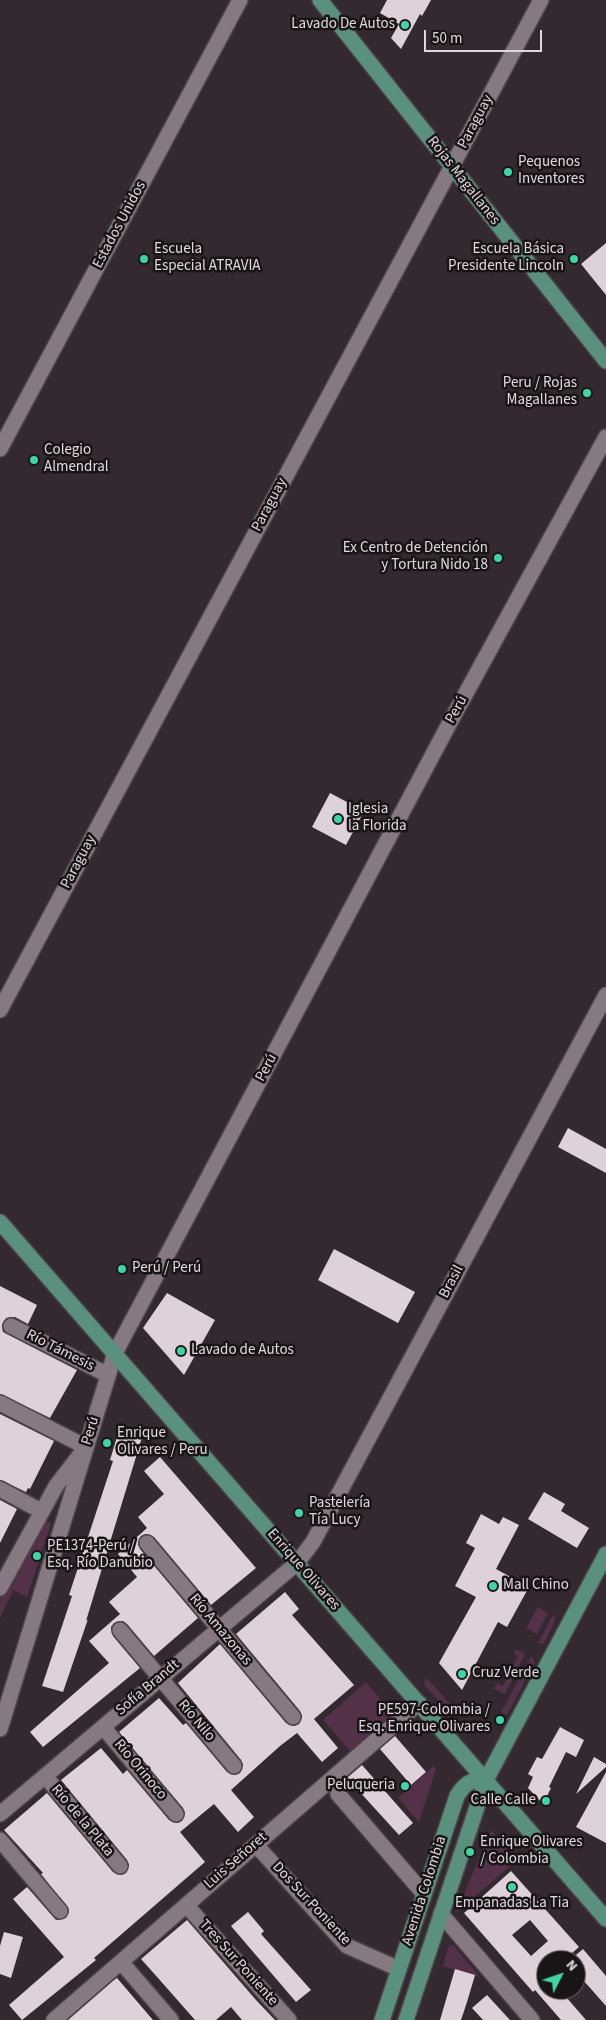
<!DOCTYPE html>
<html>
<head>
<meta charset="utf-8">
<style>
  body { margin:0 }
  #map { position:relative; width:606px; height:2020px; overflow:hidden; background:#342931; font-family:"Source Sans 3",sans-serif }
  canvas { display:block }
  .north { position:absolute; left:536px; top:1950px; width:50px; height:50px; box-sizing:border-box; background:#191417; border:1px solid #696266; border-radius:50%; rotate:49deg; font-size:14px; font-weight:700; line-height:20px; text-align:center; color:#e0d8dd }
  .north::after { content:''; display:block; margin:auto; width:18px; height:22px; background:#3ed4a3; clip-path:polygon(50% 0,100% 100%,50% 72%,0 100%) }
  .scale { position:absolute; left:424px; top:30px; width:118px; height:22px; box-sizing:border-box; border:2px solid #e0d8dd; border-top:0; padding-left:6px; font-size:15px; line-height:18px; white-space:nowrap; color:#e0d8dd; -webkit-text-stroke:4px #191417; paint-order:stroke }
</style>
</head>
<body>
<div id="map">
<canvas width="606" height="2020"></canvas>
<div class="north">N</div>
<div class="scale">50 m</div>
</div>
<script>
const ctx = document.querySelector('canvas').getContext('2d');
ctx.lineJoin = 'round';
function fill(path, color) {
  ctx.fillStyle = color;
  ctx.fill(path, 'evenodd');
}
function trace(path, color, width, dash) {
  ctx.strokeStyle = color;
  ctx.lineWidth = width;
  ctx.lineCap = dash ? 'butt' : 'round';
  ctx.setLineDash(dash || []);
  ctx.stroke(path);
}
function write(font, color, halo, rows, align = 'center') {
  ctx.font = font + ' "Source Sans 3",sans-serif';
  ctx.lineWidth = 5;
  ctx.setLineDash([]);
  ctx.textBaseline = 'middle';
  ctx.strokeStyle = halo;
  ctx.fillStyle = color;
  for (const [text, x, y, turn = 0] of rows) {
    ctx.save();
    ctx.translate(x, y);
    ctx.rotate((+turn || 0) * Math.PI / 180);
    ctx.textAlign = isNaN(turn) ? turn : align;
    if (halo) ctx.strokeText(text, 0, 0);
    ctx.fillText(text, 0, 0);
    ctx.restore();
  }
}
fill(new Path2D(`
  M45 1519 51 1524 27 1597 13 1590 0 1618V1598L42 1521Z
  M538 1607 548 1613 537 1634 526 1628Z
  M553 1615 556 1618 544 1644 538 1643Z
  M516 1649 525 1654 505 1694 494 1689 497 1683 503 1686 518 1656 514 1653Z
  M531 1657 534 1659V1664L507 1715 501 1712Z
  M426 1677 459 1714 454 1716 450 1713 424 1685Z
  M366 1682 393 1714 350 1751 323 1720Z
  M434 1766 436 1769 419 1822 398 1798Z
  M491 1830 517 1860 456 1913Z
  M449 1945 454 1946 480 1977 443 1966Z`), '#523149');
fill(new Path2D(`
  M387 0H431L422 16 420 14 401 49 391 38 399 24 380 13Z
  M606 243V295L581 264Z
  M330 793 364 811 346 845 312 827Z
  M568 1128 606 1149V1173L558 1147Z
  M334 1249 415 1292 398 1323 318 1280Z
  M0 1286 37 1305 28 1324 15 1317 6 1318 2 1326 3 1332 77 1370 50 1418 0 1394Z
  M167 1293 215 1320 184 1375 143 1328Z
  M0 1414 54 1441 30 1489 28 1488 26 1492 0 1480Z
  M120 1427 143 1434 86 1621 88 1619 63 1692 42 1686 72 1596 69 1595 113 1461 110 1460Z
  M160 1457 256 1568 211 1605 154 1537 146 1534 141 1536 138 1544 140 1549 198 1618 154 1656 127 1624 123 1621 114 1623 111 1627 113 1636 140 1668 43 1747 30 1732 109 1663 89 1641 120 1614 109 1602 137 1577 118 1554 147 1528 138 1517 164 1494 144 1471Z
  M544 1492 565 1504 561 1511 589 1528 577 1548 528 1519Z
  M0 1500 17 1509 0 1543Z
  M481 1514 499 1524 503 1517 519 1525 496 1569 529 1587 507 1627 498 1622 462 1690 439 1663 476 1597 455 1586 475 1548 466 1543Z
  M285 1592 299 1609 292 1615 354 1685 314 1719 338 1748 322 1762 297 1733 280 1746 231 1790 254 1817 238 1832 214 1804 180 1832 205 1862 94 1958 96 1960 22 2020 9 2005 64 1957 13 1899 27 1887 56 1920 66 1918 69 1910 41 1874 43 1873 4 1830 47 1793 113 1872 121 1875 126 1873 129 1865 127 1860 61 1780 101 1748 123 1774 127 1770 169 1820 177 1823 182 1821 185 1813 183 1808 119 1732 159 1698 183 1725 186 1723 227 1772 235 1775 240 1773 243 1765 241 1760 178 1683 220 1644 286 1723 294 1726 299 1724 302 1716 300 1711 236 1634Z
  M560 1727 584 1740 576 1757 566 1752 549 1787 551 1788 543 1804 528 1788 533 1777 528 1774 537 1757 542 1759Z
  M395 1736 426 1772 411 1785 380 1749Z
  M594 1757 606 1764V1767L576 1794Z
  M362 1765 413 1823 399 1835 347 1778Z
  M606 1772V1843L576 1827Z
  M511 1871 579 1947 564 1960H546V1990H560L586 2020H561L535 1990 533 1992 464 1913ZM530 1920 548 1941 531 1956 512 1935Z
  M248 1912 264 1931 261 1934 311 1990 296 2002 231 1926Z
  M187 1920 256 2000 275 2020H242L231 2007 216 2020H195L158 1978 141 1959Z
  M4 1932 23 1937 11 1978 0 1974V1946Z
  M583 1949 606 1976V2006L576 1972V1955Z
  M455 1969 475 1975 467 2002 461 2020H440Z
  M117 1978 153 2020H68L114 1980Z
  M487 1995 510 2020H483L472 2008Z`), '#dfd1da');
const minor = new Path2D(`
  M0 449 240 0
  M0 1010 541 0
  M11 1326 108 1375
  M0 1403 86 1447 56 1486 0 1588
  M0 1489 41 1511
  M147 1543 293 1717
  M120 1630 234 1766
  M103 1727 176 1814
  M0 1729 115 1353 448 726 606 437
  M45 1776 120 1866
  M338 1794 424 1894
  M0 1814 297 1563 313 1542 606 995
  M0 1840 60 1911
  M256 1845 347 1946 399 1969
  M186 1905 289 2020
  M441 1914 532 2020
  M121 1962 171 2020
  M54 2020 419 1703`);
const major = new Path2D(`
  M320 0 606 361
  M0 1222 606 1919
  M382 2020 457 1796C464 1784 472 1778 486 1780
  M406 2020 486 1780 606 1554`);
trace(minor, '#4f454c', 18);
trace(major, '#4f454c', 18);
trace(minor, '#877982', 15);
trace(major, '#59907e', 15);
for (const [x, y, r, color] of [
  [405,25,5,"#3ed4a3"],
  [508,172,5,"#3ed4a3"],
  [144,259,5,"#3ed4a3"],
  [574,259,5,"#3ed4a3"],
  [587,393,5,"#3ed4a3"],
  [34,460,5,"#3ed4a3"],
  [498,558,5,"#3ed4a3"],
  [338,819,5,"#3ed4a3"],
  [122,1269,5,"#3ed4a3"],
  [181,1351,5,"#3ed4a3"],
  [107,1443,5,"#3ed4a3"],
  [299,1513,5,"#3ed4a3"],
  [37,1556,5,"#3ed4a3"],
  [493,1586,5,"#3ed4a3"],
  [462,1674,5,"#3ed4a3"],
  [500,1720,5,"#3ed4a3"],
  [405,1786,5,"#3ed4a3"],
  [546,1801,5,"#3ed4a3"],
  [470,1852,5,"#3ed4a3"],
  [512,1887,5,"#3ed4a3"]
]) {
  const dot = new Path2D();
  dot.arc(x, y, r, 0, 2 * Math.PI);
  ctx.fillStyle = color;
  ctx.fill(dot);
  trace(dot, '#191417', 2);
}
write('15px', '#e0d8dd', '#191417', [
  ["Lavado De Autos",395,25,"right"],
  ["Pequenos",518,163],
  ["Inventores",518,180],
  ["Escuela",154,250],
  ["Especial ATRAVIA",154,267],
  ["Escuela Básica",564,250,"right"],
  ["Presidente Lincoln",564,267,"right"],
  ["Peru / Rojas",577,384,"right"],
  ["Magallanes",577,401,"right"],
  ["Colegio",44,451],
  ["Almendral",44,468],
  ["Ex Centro de Detención",488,549,"right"],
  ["y Tortura Nido 18",488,566,"right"],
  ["Iglesia",348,810],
  ["la Florida",348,827],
  ["Perú / Perú",132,1269],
  ["Lavado de Autos",191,1351],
  ["Enrique",117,1434],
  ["Olivares / Peru",117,1451],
  ["Pastelería",309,1504],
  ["Tía Lucy",309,1521],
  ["PE1374-Perú /",47,1547],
  ["Esq. Río Danubio",47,1564],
  ["Mall Chino",503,1586],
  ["Cruz Verde",472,1674],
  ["PE597-Colombia /",490,1711,"right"],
  ["Esq. Enrique Olivares",490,1728,"right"],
  ["Peluqueria",395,1786,"right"],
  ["Calle Calle",536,1801,"right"],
  ["Enrique Olivares",480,1843],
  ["/ Colombia",480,1860],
  ["Empanadas La Tia",512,1904,"center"]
], 'left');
write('15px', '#e0d8dd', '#191417', [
  ["Paraguay",476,122,-62],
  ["Rojas Magallanes",463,181,52],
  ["Estados Unidos",120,225,-62],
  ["Paraguay",270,505,-62],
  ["Perú",457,710,-61],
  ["Paraguay",79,862,-62],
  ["Perú",267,1068,-62],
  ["Brasil",452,1282,-62],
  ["Río Támesis",60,1351,27],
  ["Perú",91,1431,-73],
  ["Enrique Olivares",303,1570,49],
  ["Río Amazonas",220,1630,50],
  ["Sofía Brandt",148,1688,-40],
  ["Río Nilo",196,1721,50],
  ["Río Orinoco",140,1770,50],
  ["Río de la Plata",82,1821,50],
  ["Luis Señoret",236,1861,-41],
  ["Avenida Colombia",425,1891,-72],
  ["Dos Sur Poniente",311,1904,47],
  ["Tres Sur Poniente",238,1963,48]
]);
</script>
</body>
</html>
